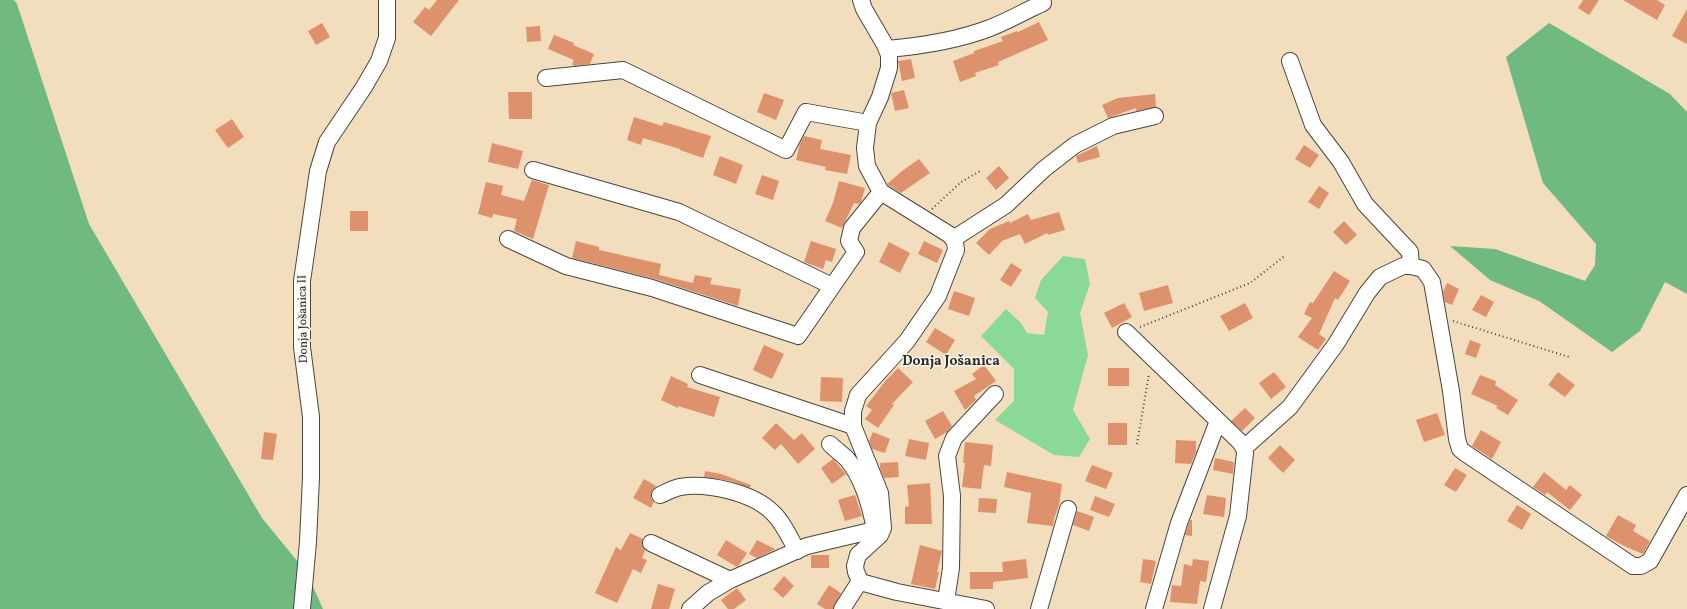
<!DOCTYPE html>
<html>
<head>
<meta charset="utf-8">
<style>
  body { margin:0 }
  canvas { display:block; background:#f2ddbd }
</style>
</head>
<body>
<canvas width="1687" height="609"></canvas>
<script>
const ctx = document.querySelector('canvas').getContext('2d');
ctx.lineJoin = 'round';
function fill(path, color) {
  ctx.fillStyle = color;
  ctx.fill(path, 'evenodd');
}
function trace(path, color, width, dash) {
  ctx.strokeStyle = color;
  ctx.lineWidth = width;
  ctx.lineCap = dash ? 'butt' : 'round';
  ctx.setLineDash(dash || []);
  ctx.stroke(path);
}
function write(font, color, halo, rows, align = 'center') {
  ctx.font = font + ' Vollkorn,serif';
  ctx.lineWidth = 3;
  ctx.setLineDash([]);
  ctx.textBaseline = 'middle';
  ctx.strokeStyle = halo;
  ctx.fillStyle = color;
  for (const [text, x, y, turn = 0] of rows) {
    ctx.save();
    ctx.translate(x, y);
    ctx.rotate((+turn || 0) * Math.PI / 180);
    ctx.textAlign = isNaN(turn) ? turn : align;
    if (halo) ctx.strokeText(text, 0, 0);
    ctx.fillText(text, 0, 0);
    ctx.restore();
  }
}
fill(new Path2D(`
  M1063 256 1085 259 1090 284 1080 313 1088 355 1073 410 1090 439 1079 457 1054 455 995 420 1014 401V369L981 336 1006 309 1021 323 1027 333 1044 335 1048 312 1035 298 1041 280Z`), '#8bd998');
fill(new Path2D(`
  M0 0H14L17 4 89 224 262 518 307 573 323 609H0Z
  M1549 23 1670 94 1687 112V294L1665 282 1640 331 1612 352 1539 301 1490 280 1450 246 1495 249 1585 281 1595 265 1596 244 1543 183 1506 57Z`), '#70b980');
fill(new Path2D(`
  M437 0H459L431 36 413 22 425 7 429 10Z
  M1583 0H1599L1589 15 1578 8Z
  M1623 0H1657L1665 5 1657 20Z
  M1687 9V44L1672 36Z
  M1039 22 1048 40 998 62 999 65 975 73 976 76 960 82 953 61 974 53V51L1003 41 1001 37 1017 31 1018 32Z
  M322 23 330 37 316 45 308 31Z
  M540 26 541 41 527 42 526 27Z
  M554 35 574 43 573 45 594 54 590 64 574 66 572 64 574 60 548 49Z
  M911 59 915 78 902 81 898 61Z
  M904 90 909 108 895 111 891 93Z
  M508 92H532V119H509Z
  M764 93 784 100 776 120 757 112Z
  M1155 94 1156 107 1136 111V108L1108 118 1102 105 1118 98Z
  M634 117 662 126 664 122 711 136 703 158 680 150V149L643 138 641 145 627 140Z
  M232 119 244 137 228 148 215 130Z
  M804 136 822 140 820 149 851 155 847 174 825 170 826 167 796 160 800 143Z
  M492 143 523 151 518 169 488 162Z
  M1304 145 1319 155 1310 168 1295 159Z
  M1097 146 1100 157 1078 163 1076 156Z
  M720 156 743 165 736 184 713 175Z
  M919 159 930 173 901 193 888 185 887 184 902 171Z
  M999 166 1009 178 996 190 986 178Z
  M762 175 779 181 773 200 755 194Z
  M532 180 549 185 533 239 514 231 517 219 493 214 492 218 478 214 486 182 503 186 501 195 524 201Z
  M839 181 865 188 861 202 859 204 854 203 842 228 825 221 833 203Z
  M1319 186 1329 193 1319 209 1308 202Z
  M350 211H368V231H350Z
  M1059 212 1065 230 1048 235 1047 233 1025 244 1020 234 1002 241 989 255 976 243 990 229 1009 221 1010 223 1028 214 1031 220Z
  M1344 221 1357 235 1346 245 1333 232Z
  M576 241 599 247V250L661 264 659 275 693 283 695 275 712 278 710 284 741 289 738 306 655 279 572 258Z
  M811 241 836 249 832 262 826 260 823 269 804 262Z
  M924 241 943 250 937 263 918 254Z
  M889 242 910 253 900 273 879 262Z
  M1011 263 1022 270 1011 287 1000 280Z
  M1334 271 1350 281 1338 300 1335 298 1319 334 1326 339 1318 350 1298 337 1312 318 1304 314 1310 302 1313 303Z
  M1447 283 1459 289 1452 305 1445 302 1443 292Z
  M1168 285 1173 303 1144 311 1139 293Z
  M954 291 975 298 969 316 948 309Z
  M1481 295 1494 302 1486 317 1472 310Z
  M1124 303 1132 317 1112 328 1104 313Z
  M1245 303 1253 318 1229 331 1220 316Z
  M935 328 955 340 946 355 926 342Z
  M1470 340 1481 344 1476 358 1465 354Z
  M764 345 784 354 772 379 753 370Z
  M984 365 996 381 974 396 976 400 965 410 954 391 976 379 972 374Z
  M898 368 913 382 892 404 894 405 878 428 865 419 872 410 866 406 886 380Z
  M1108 368H1129V386H1108Z
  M1274 372 1286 387 1271 399 1259 383Z
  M1558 372 1575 385 1565 397 1548 385Z
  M1480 375 1496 381 1495 385 1518 400 1508 415 1496 408 1498 406 1471 394Z
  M671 376 688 384 687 387 720 397 714 417 678 406V408L661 400Z
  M821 377 843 378 842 402 820 401Z
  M1245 408 1255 418 1242 431 1231 421Z
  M943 411 952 426 947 432 935 439 925 421Z
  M1437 413 1445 435 1424 442 1416 420Z
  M776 423 794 440 802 433 815 449 798 464 781 444 775 450 762 438Z
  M1108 423H1127V445H1108Z
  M1481 430 1501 442 1492 459 1472 446Z
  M264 432 277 434 273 460 261 459Z
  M873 432 890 439 885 453 872 449 869 441Z
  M909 439 929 443 926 460 905 456Z
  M1176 440 1196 441V452L1191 464 1175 463Z
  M965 442 993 445 991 466 984 465 981 489 962 487 965 463H963Z
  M1280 445 1295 460 1283 473 1268 458Z
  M1215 458 1234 462 1233 474 1213 470Z
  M833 459 846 474 832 484 821 468Z
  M898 462 899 477 884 478 880 468V463Z
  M1092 465 1113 473 1106 489 1085 481Z
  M1455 468 1467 475 1456 492 1444 485Z
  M705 471 721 474 751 485 750 488 731 481 704 477Z
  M1007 472 1062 484 1059 505 1054 519 1053 526 1027 523 1031 493 1004 487Z
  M1544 472 1566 490 1570 485 1582 495 1570 510 1547 492 1545 495 1533 487Z
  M644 479 656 486 653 489 651 494V498L654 502 651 508 633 498Z
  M930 483 932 524H905V507L909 506 907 485Z
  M855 495 862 516 845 521 838 500Z
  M1207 495 1226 498 1224 517 1203 514Z
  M1095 496 1115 504 1109 517 1090 510Z
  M979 498 997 499 996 513 978 512Z
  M1517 505 1531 514 1522 530 1507 521Z
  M1077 511 1094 517 1089 531 1073 525Z
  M1618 515 1636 525 1633 531 1650 541 1643 554 1624 546 1606 536Z
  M1190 520H1192V536L1185 535Z
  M630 533 643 539 642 544 645 550 642 558 647 560 641 573 633 569 617 603 595 593 616 547 621 550Z
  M726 540 747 553 739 565 737 567 717 555Z
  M757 540 775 549 774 550 757 558 749 554Z
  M920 545 942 551 937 572H939L935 589 911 584Z
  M811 555H829V568H811Z
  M1026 559 1028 578 993 582V589H970V572H1003L1002 562Z
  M1143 559 1156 561 1151 584 1140 582Z
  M1193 559 1209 561 1206 582 1200 581 1197 604 1170 602 1172 585 1181 586 1184 564 1192 566Z
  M784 576 794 586 783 598 773 589Z
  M658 584 675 589 669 609H651Z
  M829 585 841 593 833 609H825L817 604Z
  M737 588 746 600 734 609H728L721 600Z`), '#dd926d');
const minor = new Path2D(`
  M861 0 864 9 885 45 889 55V68L880 97 868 123 865 148 867 166 881 192 950 235 955 242 956 250 938 296 907 341 858 395 853 411V426L880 493 883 528 880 535 858 555 855 566 856 572 860 581 864 583 897 592 986 609
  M887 49C922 46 956 41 990 28 1008 21 1025 11 1043 3
  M1290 61 1313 125 1341 162 1365 204 1410 252 1411 266
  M546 78 623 70 786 150 806 112 868 123
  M533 170 679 212 832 286
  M508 239 566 266 652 288 798 336 856 252 849 241 852 228 881 192
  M953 239 1006 205 1044 169 1075 145 1113 126 1155 116
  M1126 332 1240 442 1244 448 1245 453 1238 516 1212 609
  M700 375 853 426
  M830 444C835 449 842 454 847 459 863 478 870 505 875 529
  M1244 448 1290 407 1336 344 1367 293 1380 277 1403 266H1411L1423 269 1432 282 1451 391 1457 439 1460 449 1465 453 1633 566H1641L1650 561 1687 495
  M660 495C667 492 674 488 680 487 707 482 753 493 772 512 783 522 790 538 797 551
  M651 543 730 580
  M946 601 951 568 952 496 947 456 954 438 995 394
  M302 609 308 542 311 477V417L302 347V281L318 171 327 142 364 87 379 61 387 38V0
  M690 609 708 593 730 580 807 546 883 528
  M842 609 860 581
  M1039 609 1068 509
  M1154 609 1179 523 1218 421`);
trace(minor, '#494641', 18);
trace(new Path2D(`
  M932 209 961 182 980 171
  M1453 321 1569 357
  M1140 327 1250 283 1286 255
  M1137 444 1149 374`), '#494641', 2, [1, 3]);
trace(minor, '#fff', 16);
write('12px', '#2b2b2b', '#fbf7ec', [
  ["Donja Jošanica II",304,319,-91]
]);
write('bold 14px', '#2b2b2b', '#fbf7ec', [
  ["Donja Jošanica",951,362]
]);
</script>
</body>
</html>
